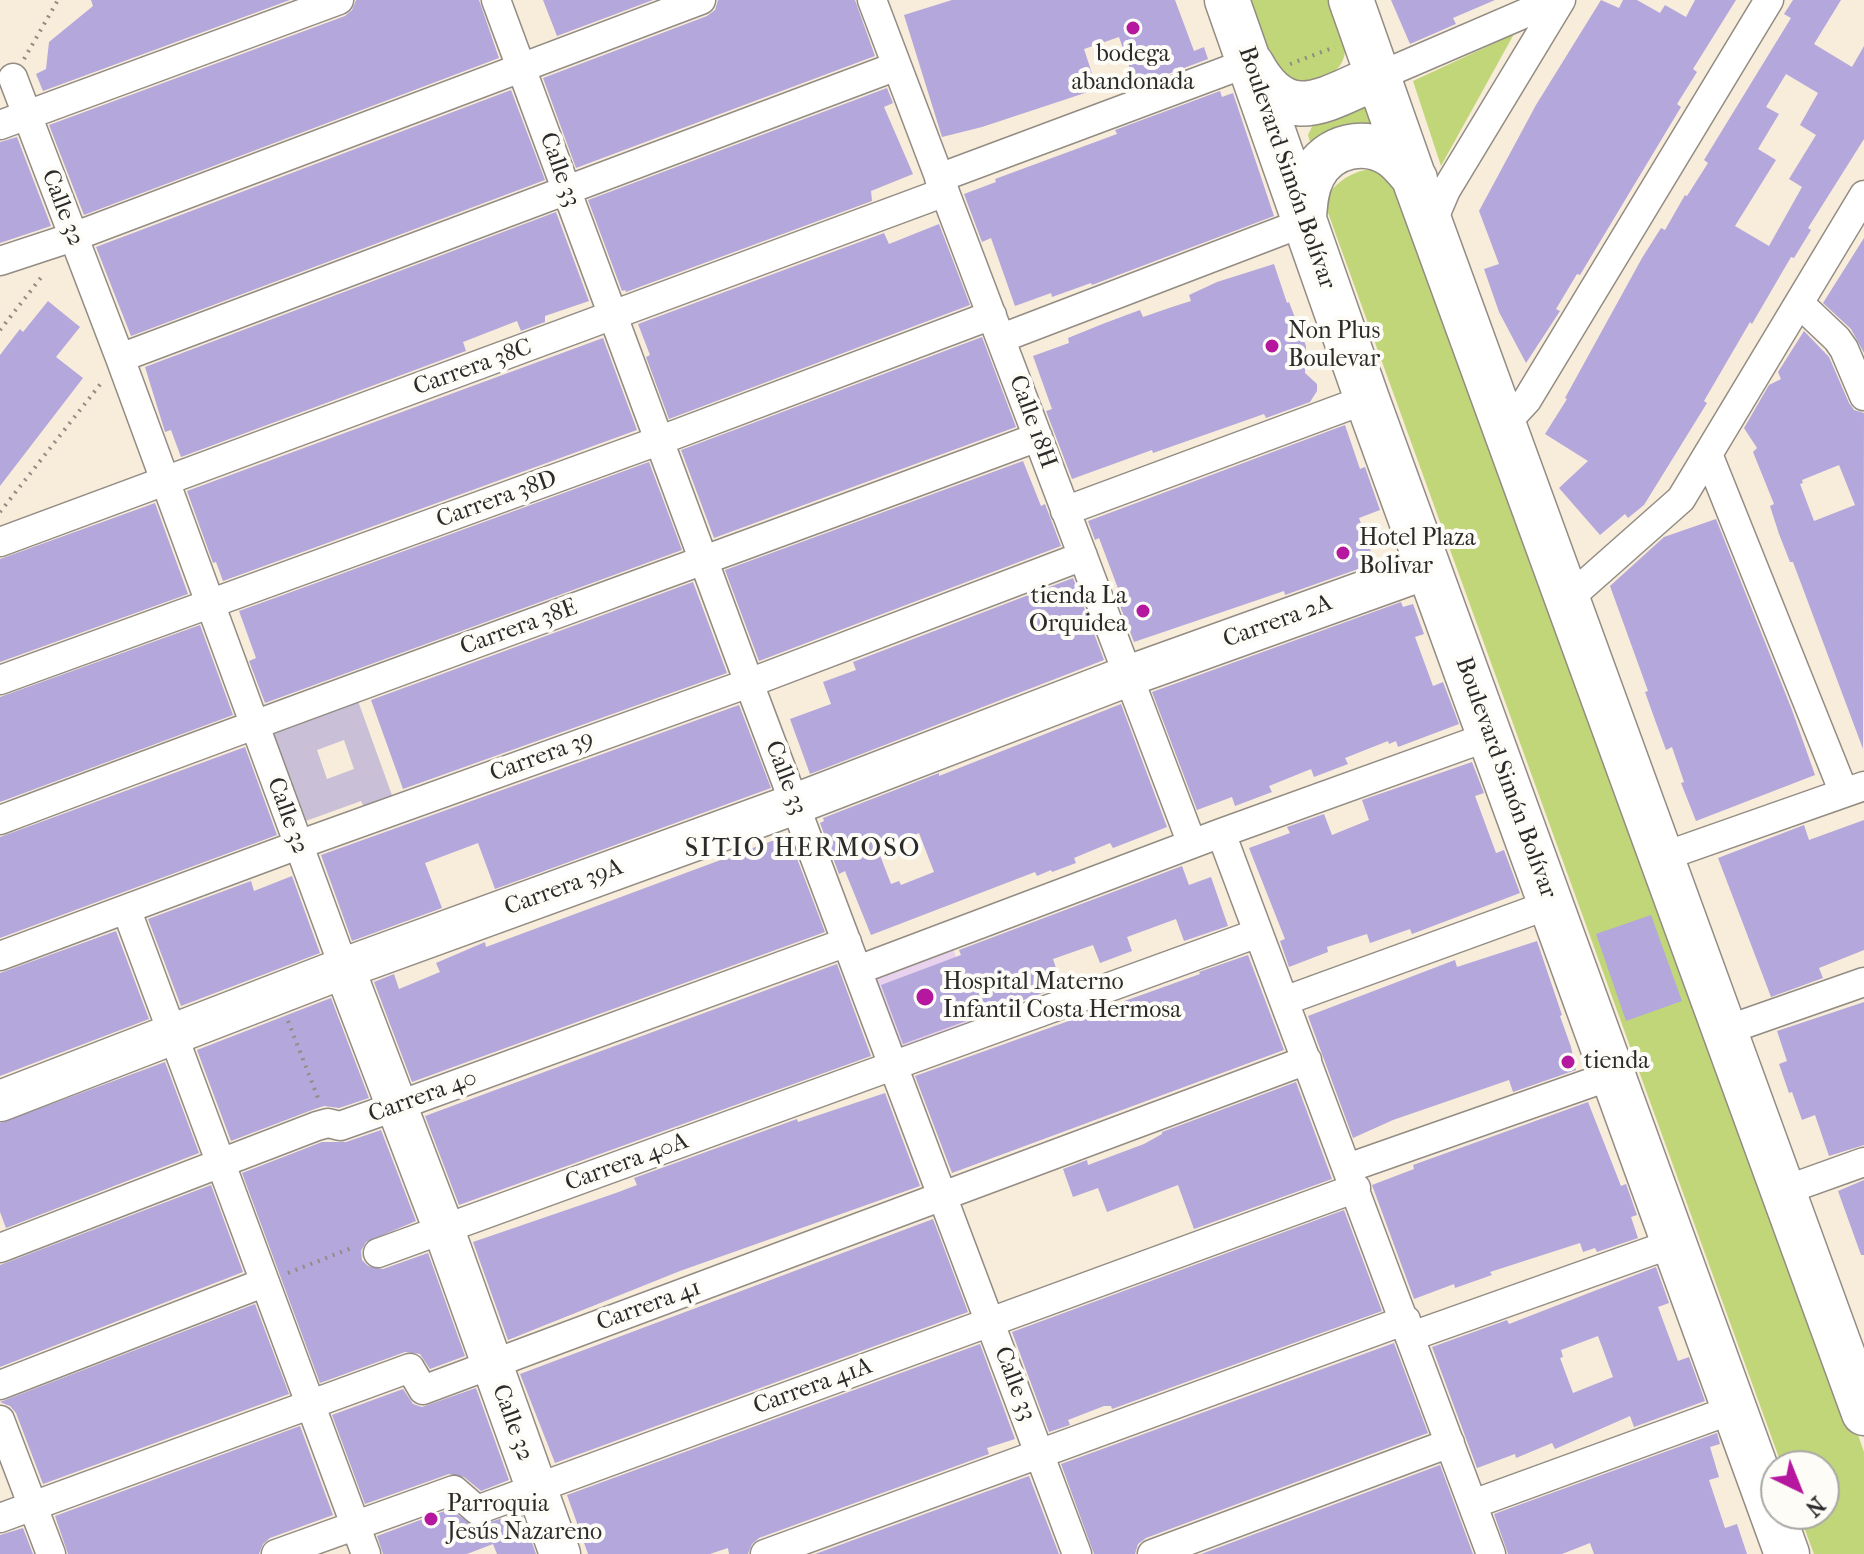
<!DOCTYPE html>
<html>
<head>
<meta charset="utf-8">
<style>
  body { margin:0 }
  #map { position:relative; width:1864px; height:1554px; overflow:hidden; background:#f8ecdb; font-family:"IM FELL French Canon",serif }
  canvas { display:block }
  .north { position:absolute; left:1760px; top:1450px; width:80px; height:80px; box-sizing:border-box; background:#fdfcf7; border:2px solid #a9a8a5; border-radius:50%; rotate:137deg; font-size:22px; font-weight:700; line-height:32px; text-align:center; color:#2b2b2b }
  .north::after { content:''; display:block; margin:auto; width:28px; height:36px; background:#b5179e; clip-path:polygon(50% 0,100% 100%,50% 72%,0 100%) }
</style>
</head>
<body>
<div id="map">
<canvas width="1864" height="1554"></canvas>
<div class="north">N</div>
</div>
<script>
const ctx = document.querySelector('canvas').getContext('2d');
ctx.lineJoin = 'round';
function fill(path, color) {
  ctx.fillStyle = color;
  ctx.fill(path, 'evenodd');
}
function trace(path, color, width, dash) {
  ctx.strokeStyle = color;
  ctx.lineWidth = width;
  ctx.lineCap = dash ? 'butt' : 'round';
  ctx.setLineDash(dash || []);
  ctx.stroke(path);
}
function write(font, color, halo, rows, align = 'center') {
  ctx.font = font + ' "IM FELL French Canon",serif';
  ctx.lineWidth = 8;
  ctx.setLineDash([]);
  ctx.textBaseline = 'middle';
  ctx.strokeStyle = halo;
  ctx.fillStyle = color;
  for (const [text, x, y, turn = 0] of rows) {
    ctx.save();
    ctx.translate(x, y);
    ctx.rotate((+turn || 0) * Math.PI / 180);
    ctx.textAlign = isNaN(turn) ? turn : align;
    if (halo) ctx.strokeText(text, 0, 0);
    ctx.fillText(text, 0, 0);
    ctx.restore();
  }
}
fill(new Path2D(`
  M951 943 979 1021 898 1051 870 973Z`), '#e9d2ed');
fill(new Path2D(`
  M358 701 393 798 365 809 361 801 303 822 271 734ZM344 740 354 769 327 779 317 750Z`), '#c9bfd7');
fill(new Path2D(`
  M1243 0H1331C1336 13 1343 29 1345 43 1349 79 1306 88 1280 76Z
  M1514 34 1441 166 1413 81Z
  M1368 96 1378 125C1345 124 1337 127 1312 148L1308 135 1318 114Z
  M1381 168 1397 176 1716 1029 1864 1452V1554H1814L1799 1514H1824V1466H1782L1323 199C1342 178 1352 170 1381 168Z`), '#c1d679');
fill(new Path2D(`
  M91 0H290L43 91 36 74 46 69 49 42 93 6Z
  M356 0H479L499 58 84 215 49 125 345 16 352 10Z
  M543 0H653L557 36Z
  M718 0H855L875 56 576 168 543 78 707 16 715 10Z
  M952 0H1175L1194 51 1204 47 1208 59 1136 86 1119 37 1084 49 1097 89 982 127 942 137 904 15Z
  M1391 0H1495L1453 18 1456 24 1410 44Z
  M1601 0 1619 8 1623 0H1637L1660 13 1665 5 1686 17 1695 0H1736L1693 69 1697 72 1677 104 1681 107 1580 275 1577 274 1556 309 1560 311 1526 363 1499 312 1484 269 1499 264 1479 211 1536 105Z
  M1793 0H1841L1814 44 1852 67 1864 46V139L1808 228 1811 230 1794 258 1791 257 1752 324 1750 322 1704 401 1707 403 1644 505 1628 518 1625 514 1600 535 1559 488 1588 461 1545 434 1567 399 1565 398 1642 258 1661 228 1665 230 1685 195 1687 196 1708 163 1704 160 1791 18 1784 14ZM1786 74 1818 93 1800 125 1816 135 1789 179 1802 187 1769 246 1735 226 1776 160 1758 149 1779 114 1766 107Z
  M887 88 893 103 884 107 913 174 871 191 872 201 626 292 625 290 622 291 588 200Z
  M511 90 545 180 131 336 96 247Z
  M1220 91 1222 97 1233 93 1274 216 1092 285 1091 283 1052 297 1051 293 1015 306 991 238 982 242 964 194 996 182 995 179 1117 134 1115 130Z
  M17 137 51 226 0 243V142Z
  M556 212 589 301 545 316V322L521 331 517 321 463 342 466 351 181 457 171 430 165 432 145 367Z
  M939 224 970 305 669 419 646 357 650 355 638 324 884 233 889 244Z
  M1864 238V353L1851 329 1823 303Z
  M1274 264 1287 303 1289 302 1306 346 1305 373 1317 384V391L1310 402 1266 418 1264 414 1153 453 1152 450 1072 479 1046 411 1052 409 1033 356 1069 343 1068 338 1105 323 1140 310 1143 317 1172 307 1191 301 1189 295 1217 282Z
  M48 301 80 327 56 357 83 378 0 486V355L20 329 23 332Z
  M1804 331 1829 357 1849 403 1854 410 1864 413 1863 749 1793 562H1790L1779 534 1770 506 1774 504 1753 452 1757 448 1744 428 1769 385 1781 379 1778 372ZM1839 465 1855 505 1814 521 1800 484 1803 483 1802 480Z
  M982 337 1016 427 714 538 681 450Z
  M603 338 637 430 223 581 216 562 213 563 187 491Z
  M1345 425 1360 469 1365 467 1380 510 1359 518 1375 563 1285 595 1284 591 1134 642 1115 593 1119 591 1099 538 1095 540 1088 521Z
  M1023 461 1041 506 1045 504 1061 546 759 661 725 570Z
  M649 462 682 550 265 703 249 661 256 658 239 611Z
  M155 503 188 594 0 662V559Z
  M1716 519 1792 710 1815 775 1696 821 1681 783 1684 782 1672 747 1666 750 1655 720 1645 692 1648 691 1610 586 1664 537Z
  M1073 578 1104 660 810 774 790 719 831 704 823 682 856 670 853 662Z
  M693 582 727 673 403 789 371 700Z
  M1401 602 1403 607 1413 604 1424 634 1415 637 1433 686 1443 682 1459 724 1398 747 1396 741 1389 744 1388 741 1345 758 1348 764 1314 777 1311 769 1269 786 1272 792 1235 806 1232 797 1197 810 1152 692Z
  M200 625 233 715 0 802V697Z
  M1121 704 1167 827 1113 848 1110 843 1074 858 1076 863 1052 872 1051 870 1037 876 1035 872 871 935 845 871 839 874 820 823 824 821 823 818 939 773V776ZM919 833 934 872 901 885 899 881 891 884 878 850Z
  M739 705 771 788 495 889 478 843 425 863 442 908 352 941 321 855Z
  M245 747 277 835 0 938V837Z
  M1472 762 1484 793 1475 796 1496 853 1504 850 1520 893 1412 934 1410 929 1370 943 1367 934 1327 947 1328 952 1289 967 1280 941 1285 939 1249 848 1290 833 1287 827 1324 814 1332 835 1369 820 1362 800Z
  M1864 820V950L1819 968 1823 978 1771 997 1718 858 1804 825 1809 840Z
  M788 835 825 932 412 1082 374 982 394 974 399 989 440 972 436 963 485 942 486 947Z
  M1182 866 1189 885 1211 877 1228 926 1184 941 1176 919 1127 937 1132 951 1100 963 1093 945 1053 959 1062 986 903 1044 881 985 961 955 959 950Z
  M292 876 320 953 181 1006 148 919 251 881 254 891Z
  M1651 915 1682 1001 1626 1021 1596 934Z
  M116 931 149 1019 0 1076V973Z
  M1537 941 1562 1015 1560 1016 1571 1047 1576 1070 1513 1092 1509 1080 1393 1120 1353 1138 1308 1016 1455 960 1457 967Z
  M1248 955 1284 1050 952 1173 915 1076 1200 974 1199 972Z
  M837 964 871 1056 459 1205 425 1116Z
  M331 998 369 1098 339 1108 324 1106 312 1110 231 1141 197 1050Z
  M1864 1002V1145L1829 1156 1815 1115 1802 1120 1792 1092 1789 1093 1779 1064 1787 1061 1777 1031Z
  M165 1062 199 1153 6 1228 0 1212V1123Z
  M1296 1082 1332 1179 1194 1229 1178 1185 1107 1212 1098 1188 1073 1197 1063 1169 1087 1160 1088 1165 1144 1144 1162 1134V1132Z
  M885 1093 920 1186 680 1271 508 1340 473 1242 616 1193 637 1185 634 1178 797 1119 798 1122Z
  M1588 1102 1621 1186 1626 1184 1637 1215 1631 1217 1638 1238 1597 1252 1595 1248 1583 1252 1580 1243 1490 1272 1492 1275 1455 1288 1454 1284 1414 1299 1372 1185 1414 1169 1413 1165Z
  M381 1130 416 1221 366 1242 361 1251 362 1260 368 1266 383 1269 428 1253 465 1356 430 1369 420 1354 405 1352 320 1383 242 1173 322 1142H346Z
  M1864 1180V1255H1861L1838 1191Z
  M211 1185 243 1272 0 1367V1265Z
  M1344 1210 1382 1311 1112 1409 1111 1406H1104L1068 1420 1070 1425 1049 1432 1012 1332Z
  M933 1219 968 1312 555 1463 520 1374Z
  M1656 1267 1669 1303 1658 1307 1678 1361 1689 1357 1705 1401 1634 1427 1630 1416 1555 1449 1552 1443 1516 1458 1515 1454 1477 1468 1432 1347 1507 1320 1509 1324ZM1598 1336 1613 1377 1573 1393 1560 1358 1563 1357 1561 1350Z
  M255 1304 289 1394 43 1484 16 1413 10 1406 0 1402Z
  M1394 1343 1428 1433 1146 1538 1138 1544 1135 1554H1094L1061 1464Z
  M980 1344 1015 1439 987 1448 989 1454 759 1538 752 1544 748 1554H729L728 1548 710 1554H588L567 1495Z
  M476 1388 509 1480 481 1491 464 1477 449 1474 365 1504 332 1415 403 1389 413 1404 422 1407Z
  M300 1426 333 1515 270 1538 263 1544 259 1554H68L55 1516Z
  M1717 1433 1720 1444 1710 1447 1719 1477 1709 1480 1725 1528 1737 1524 1747 1554H1594L1590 1543 1562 1554H1508L1494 1514Z
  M1440 1465 1473 1554H1201Z
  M1029 1476 1059 1554H815Z
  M450 1509 475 1527 521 1512 536 1554H497L493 1544 467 1554H383L377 1536Z
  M23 1528 33 1554H0V1535Z`), '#b4a7db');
const street = new Path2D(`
  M496 0 749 683 1077 1554
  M872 0 1192 844
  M1377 77 1556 0
  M13 78 120 358 344 968
  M0 125 339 0
  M939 178 1231 69 1249 59
  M1431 225 1446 190 1561 0
  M0 261 73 237 701 0
  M1799 303 1837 339 1844 349 1864 396
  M1002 338 1305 222
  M120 358 897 66
  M1504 425 1527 400 1769 0
  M1708 454 1844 793
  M1065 511 1367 399
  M0 542 945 192
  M1568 599 1681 499 1864 195
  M0 680 658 441 992 315
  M0 820C345 689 692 566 1038 437
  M1221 833 1491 1554
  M1662 857 1864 786
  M127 911 366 1554
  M0 956 298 845 749 683 1083 556
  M858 970 1221 833 1490 736
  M1284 1001 1551 904
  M1724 1031 1864 982
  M1348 1168 1613 1075
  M1783 1191 1864 1162
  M0 1248 317 1126 328 1123 340 1126 397 1106 847 942
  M378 1253 1258 933
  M1412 1336 1674 1243
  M0 1385 263 1283
  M0 1420 51 1554
  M1473 1504 1734 1409
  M0 1518 410 1368 423 1390 1307 1060
  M276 1554 454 1490 477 1510 1356 1188
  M765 1554 1406 1320
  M1152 1554 1450 1443`);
const secondary = new Path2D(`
  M344 968 444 1230 560 1554
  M0 1101 344 968 795 804 1128 676 1429 568`);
const highway = new Path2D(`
  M1227 0 1367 399 1787 1554
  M1351 0 1417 187 1864 1413
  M1252 65C1287 129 1325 99 1377 77
  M1304 217C1305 203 1306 188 1313 175 1328 145 1367 137 1393 156 1402 163 1408 171 1415 179`);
trace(street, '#928c83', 31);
trace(secondary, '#928c83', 43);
trace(highway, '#928c83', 47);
trace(new Path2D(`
  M24 59 58 0
  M1290 64 1335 47
  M0 330 43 275
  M0 512 102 382
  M288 1021 318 1098
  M288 1273 354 1247`), '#928c83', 4, [2, 6]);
trace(street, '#fff', 28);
trace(secondary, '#fff', 40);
trace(highway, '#fff', 44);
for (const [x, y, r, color] of [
  [1133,28,8,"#b5179e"],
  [1272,346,8,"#b5179e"],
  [1343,553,8,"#b5179e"],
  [1143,611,8,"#b5179e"],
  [925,997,10,"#b5179e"],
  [1568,1062,8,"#b5179e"],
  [431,1519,8,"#b5179e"]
]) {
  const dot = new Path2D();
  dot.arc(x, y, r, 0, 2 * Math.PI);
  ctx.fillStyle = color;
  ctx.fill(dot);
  trace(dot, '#fdfcf7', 3);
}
write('24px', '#2b2b2b', '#fdfcf7', [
  ["bodega",1133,55,"center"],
  ["abandonada",1133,83,"center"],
  ["Non Plus",1288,332],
  ["Boulevar",1288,360],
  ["Hotel Plaza",1359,539],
  ["Bolivar",1359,567],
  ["tienda La",1127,597,"right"],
  ["Orquidea",1127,625,"right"],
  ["Hospital Materno",943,983],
  ["Infantil Costa Hermosa",943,1011],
  ["tienda",1584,1062],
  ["Parroquia",447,1505],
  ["Jesús Nazareno",447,1533]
], 'left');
write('24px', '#2b2b2b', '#fdfcf7', [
  ["Boulevard Simón Bolívar",1286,168,71],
  ["Calle 33",559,170,70],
  ["Calle 32",62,208,69],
  ["Carrera 38C",473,368,-20],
  ["Calle 18H",1032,422,70],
  ["Carrera 38D",497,500,-20],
  ["Carrera 2A",1278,622,-20],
  ["Carrera 38E",519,628,-20],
  ["Carrera 39",542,757,-20],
  ["Calle 33",785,778,69],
  ["Boulevard Simón Bolívar",1505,778,70],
  ["Calle 32",287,816,70],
  ["Carrera 39A",564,888,-20],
  ["Carrera 40",423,1097,-20],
  ["Carrera 40A",627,1163,-20],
  ["Carrera 41",649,1306,-20],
  ["Calle 33",1014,1384,69],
  ["Carrera 41A",813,1387,-20],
  ["Calle 32",512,1423,70]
]);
ctx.letterSpacing = '2px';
write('26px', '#2b2b2b', '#fdfcf7', [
  ["SITIO HERMOSO",803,850]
]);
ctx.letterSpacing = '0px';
</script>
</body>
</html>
